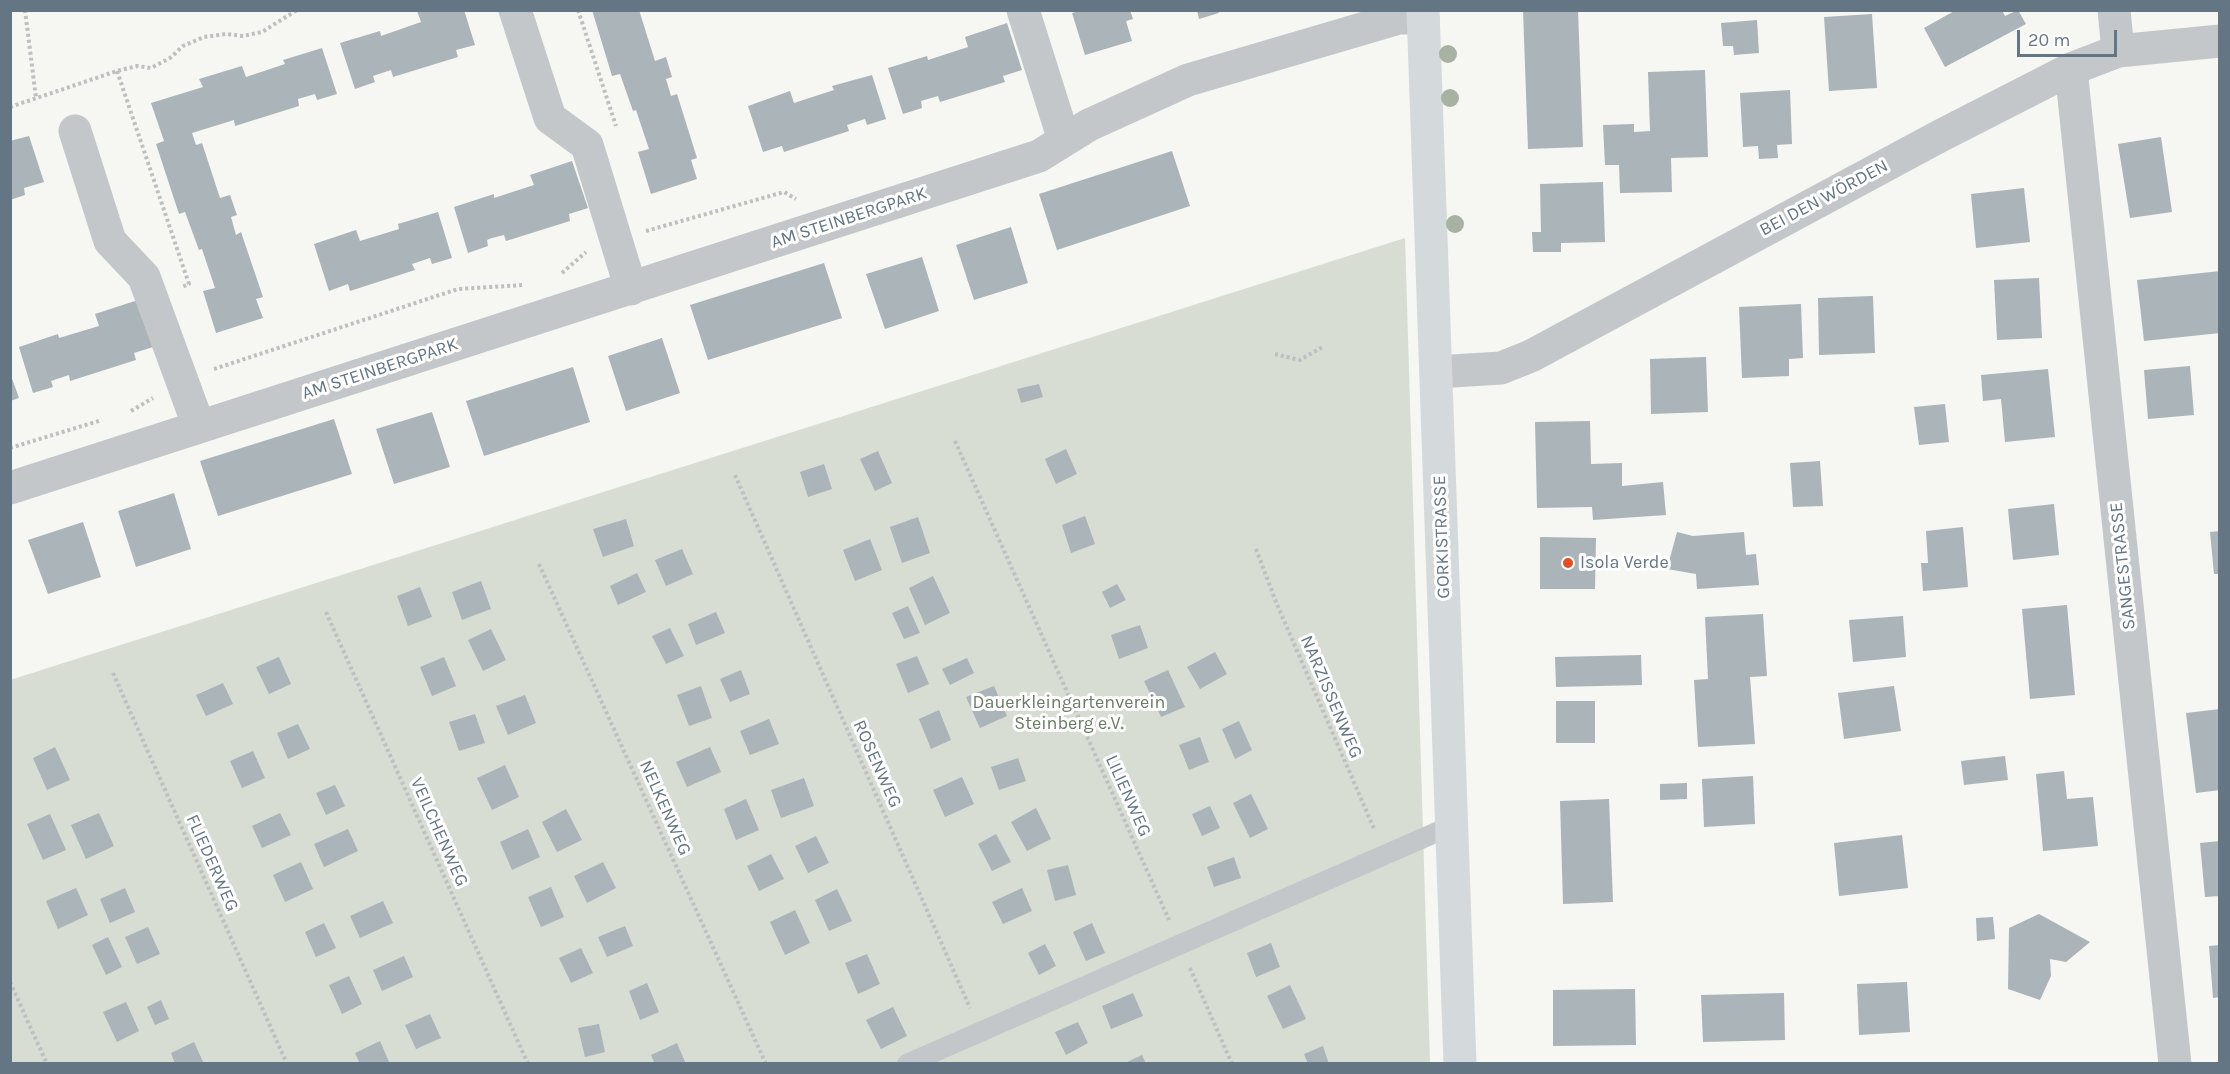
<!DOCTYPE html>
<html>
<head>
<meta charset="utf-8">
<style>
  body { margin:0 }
  #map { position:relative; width:2230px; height:1074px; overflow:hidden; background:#f6f6f2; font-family:Karla,sans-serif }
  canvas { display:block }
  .frame { position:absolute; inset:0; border:12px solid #647684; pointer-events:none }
  .scale { position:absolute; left:2017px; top:30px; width:100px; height:27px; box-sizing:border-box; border:3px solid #647684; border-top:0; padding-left:8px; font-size:18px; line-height:21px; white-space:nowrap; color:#647684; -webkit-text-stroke:4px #fff; paint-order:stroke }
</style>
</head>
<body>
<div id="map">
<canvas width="2230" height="1074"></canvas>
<div class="frame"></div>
<div class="scale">20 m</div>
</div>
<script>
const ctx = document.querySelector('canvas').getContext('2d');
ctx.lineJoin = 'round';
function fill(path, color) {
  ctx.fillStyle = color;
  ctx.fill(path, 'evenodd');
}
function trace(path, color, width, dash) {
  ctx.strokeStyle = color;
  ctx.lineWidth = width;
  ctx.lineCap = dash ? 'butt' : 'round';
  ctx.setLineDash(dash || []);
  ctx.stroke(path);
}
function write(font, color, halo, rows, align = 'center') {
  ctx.font = font + ' Karla,sans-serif';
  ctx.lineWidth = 6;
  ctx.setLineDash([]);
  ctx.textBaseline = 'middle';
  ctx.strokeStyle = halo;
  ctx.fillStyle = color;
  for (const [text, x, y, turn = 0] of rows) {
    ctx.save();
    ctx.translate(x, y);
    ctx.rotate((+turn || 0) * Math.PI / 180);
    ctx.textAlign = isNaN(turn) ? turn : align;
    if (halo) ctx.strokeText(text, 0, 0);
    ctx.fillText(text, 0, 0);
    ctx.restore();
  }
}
fill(new Path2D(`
  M1405 238 1430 1063H11L10 680Z`), '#d7ddd3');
fill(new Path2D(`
  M420 10H464L475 45 456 50 458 57 393 77 391 70 373 76 375 82 355 89 340 43 380 31 381 36 421 22 417 11Z
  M592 10H639L655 61 666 57 672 77 666 79 671 96 677 94 697 158 691 160 697 179 651 194 638 152 649 149 636 110 633 111 620 74 612 76Z
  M1081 10H1130L1133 19 1126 21 1132 41 1085 55 1072 13Z
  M1197 10H1218L1219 13 1199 19Z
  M1523 10H1578L1583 147 1528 149Z
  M1956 10H2002L2005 16 2018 10 2026 24 1945 67 1924 28Z
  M1872 14 1877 88 1829 91 1824 17Z
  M1757 20 1759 53 1734 55 1733 46H1723L1721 23Z
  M1007 23 1022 70 1003 76 1005 82 940 102 938 96 921 101 922 108 903 114 888 68 927 56 928 60 968 47 965 37Z
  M322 48 337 94 317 100 315 94 298 99 299 106 235 126 234 120 192 133 196 145 202 143 220 198 230 195 237 215 231 217 236 235 241 232 263 297 256 299 263 318 216 333 203 291 215 288 202 249 199 250 185 212 179 214 156 144 164 141 151 103 203 87 199 79 242 66 246 77 285 64 283 60Z
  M1705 70 1708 157 1671 158 1672 192 1620 193 1619 165H1605L1603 125 1634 124V132L1650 131 1648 72Z
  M872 75 886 119 867 125 865 119 847 125 849 131 784 152 782 146 763 152 748 106 790 91 794 103 834 90 832 86Z
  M1790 90 1792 144 1777 145 1778 158 1759 159 1758 146 1743 147 1740 93Z
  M29 136 44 182 24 188 25 195 10 200V141Z
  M2161 137 2172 212 2130 218 2118 144Z
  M1172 151 1190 206 1057 250 1039 194Z
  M572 161 588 208 569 214 570 221 506 241 504 235 492 238 487 240 488 246 468 253 454 207 494 194V198L534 185 530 175Z
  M1603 182 1605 242 1561 243V252H1533L1532 232H1541L1540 184Z
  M2024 188 2030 242 1976 248 1971 194Z
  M438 212 452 258 432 264 430 258 412 264 415 270 350 291 348 284 329 291 314 244 356 230 360 241 399 229 398 224Z
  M1011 227 1028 283 974 300 956 245Z
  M922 257 939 311 885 329 866 274Z
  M824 263 842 318 708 360 690 305Z
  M2220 271V333L2144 341 2137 280Z
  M2039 278 2042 338 1997 340 1994 280Z
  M1873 296 1875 353 1819 355 1818 298Z
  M138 300 153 347 134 353 136 360 70 381 69 375 51 381 53 387 33 393 19 347 58 334 59 338 99 326 95 314Z
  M1801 304 1803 358 1789 359V376L1742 378 1739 307Z
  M662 338 680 393 626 411 608 356Z
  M1706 357 1708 412 1651 414 1650 359Z
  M2190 366 2194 415 2148 419 2144 370Z
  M573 367 590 422 484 456 466 401Z
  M2048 369 2055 437 2005 442 2001 399 1983 401 1981 375Z
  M10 373 19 398 10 401Z
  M1039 384 1043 397 1021 403 1017 389Z
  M1945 404 1949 442 1919 445 1914 407Z
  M432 412 450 467 394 484 376 429Z
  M334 419 352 474 218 516 200 461Z
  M1590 421 1591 464 1622 463V486L1663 482 1666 515 1593 520 1592 507 1537 508 1535 422Z
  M1066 449 1077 474 1056 484 1045 459Z
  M878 451 892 483 875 491 860 459Z
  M1820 461 1823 506 1793 507 1790 463Z
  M824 464 832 489 808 497 800 472Z
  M174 493 191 549 136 567 118 511Z
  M2054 504 2059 555 2013 560 2008 509Z
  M1085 516 1095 544 1071 553 1062 525Z
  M918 517 930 553 902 563 890 527Z
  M626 519 634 546 603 557 593 529Z
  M83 522 101 577 48 594 28 540Z
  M1963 527 1968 587 1923 591 1921 563H1928L1926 531Z
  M2220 531V574H2214L2210 532Z
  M1677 532 1693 536 1744 532 1746 555 1756 554 1759 585 1697 589 1696 574 1667 569Z
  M1540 537 1596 538 1595 589H1540Z
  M870 539 882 570 855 581 843 550Z
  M682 549 693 574 666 586 655 560Z
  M637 573 646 592 618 605 610 586Z
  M933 576 950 613 925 625 909 588Z
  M481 581 491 609 462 620 452 592Z
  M1117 584 1126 600 1110 608 1102 592Z
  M420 587 432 617 408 626 397 596Z
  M2067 605 2075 695 2030 699 2022 609Z
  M908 606 920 633 904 639 892 613Z
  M716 612 725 633 696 645 688 624Z
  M1763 614 1767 676 1750 677 1755 744 1698 747 1694 680 1708 679 1705 617Z
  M1903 616 1906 657 1853 662 1849 620Z
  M1140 625 1148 648 1119 659 1111 635Z
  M670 628 684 656 666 664 652 636Z
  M491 629 506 660 483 671 468 640Z
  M1215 652 1227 674 1200 689 1187 667Z
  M1641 655 1642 685 1556 687 1555 657Z
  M917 656 929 684 908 693 896 664Z
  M279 657 291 684 269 694 256 667Z
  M444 657 456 686 432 696 420 667Z
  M967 658 974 673 950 685 942 669Z
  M741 670 750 694 730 702 720 679Z
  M1168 670 1185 707 1161 717 1144 681Z
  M223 683 233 704 206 716 196 695Z
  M701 686 712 718 689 726 677 695Z
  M994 686 1007 716 980 728 966 697Z
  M1894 686 1901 731 1844 739 1838 693Z
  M525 695 536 723 508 735 496 706Z
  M1556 701H1595V743H1556Z
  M2220 709V790L2196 793 2186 713Z
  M939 710 951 740 931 749 919 719Z
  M475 714 485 743 459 751 449 722Z
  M769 719 779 744 750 755 740 731Z
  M1239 721 1252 750 1235 759 1222 729Z
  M298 724 310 749 288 759 277 733Z
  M1200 737 1209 762 1189 770 1179 745Z
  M55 747 70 780 47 790 33 758Z
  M710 747 721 772 687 787 676 762Z
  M253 751 265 778 242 788 230 761Z
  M2005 756 2008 780 1964 785 1961 761Z
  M1018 758 1026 781 999 790 991 767Z
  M505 765 519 797 492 810 477 778Z
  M2064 771 2067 799 2093 797 2098 846 2043 851 2036 774Z
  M1753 776 1755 824 1704 827 1702 779Z
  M962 777 974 804 945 817 933 790Z
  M804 778 814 806 781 818 771 790Z
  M1687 783V799L1660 800V784Z
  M335 785 345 806 326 815 316 793Z
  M1251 794 1268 829 1250 838 1233 803Z
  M746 799 759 830 736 840 724 809Z
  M1609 799 1613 902 1563 904 1560 801Z
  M1210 806 1220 828 1202 836 1192 814Z
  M1036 808 1051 839 1027 851 1011 822Z
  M566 809 582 840 557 852 542 822Z
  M99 813 114 846 86 859 71 825Z
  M280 813 291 835 262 848 252 826Z
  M50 814 66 850 43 860 27 824Z
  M348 829 358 851 324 867 314 844Z
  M528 829 540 857 512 870 500 842Z
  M996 834 1011 862 992 871 978 844Z
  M1902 835 1908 888 1839 896 1834 843Z
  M816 836 829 863 808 873 795 846Z
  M2220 841V896L2205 897 2200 843Z
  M771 854 784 879 759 891 747 866Z
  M1234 857 1241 878 1214 887 1207 867Z
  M301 862 313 889 285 902 273 875Z
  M603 862 616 888 587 903 574 876Z
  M1068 865 1076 895 1055 901 1047 870Z
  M551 887 564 917 541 927 528 897Z
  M76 888 88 915 58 929 46 901Z
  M125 888 135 912 110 923 100 899Z
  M1022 888 1032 911 1003 924 992 902Z
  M837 889 852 921 829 931 815 900Z
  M383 901 393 923 360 938 350 916Z
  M795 910 810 943 785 955 770 922Z
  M2039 914 2090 942 2066 962 2050 959 2051 976 2040 1000 2008 989 2009 928Z
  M1993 917 1995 939 1977 941 1976 918Z
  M324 923 336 948 316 957 305 932Z
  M1092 923 1105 953 1086 961 1073 932Z
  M625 926 633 946 607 957 598 937Z
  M148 927 160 954 137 964 125 937Z
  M108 937 122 967 106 975 92 945Z
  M1271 943 1280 967 1256 977 1247 953Z
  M1045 944 1056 966 1039 975 1028 953Z
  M2220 945V997L2213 998 2209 946Z
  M581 948 593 973 571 983 559 958Z
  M867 954 880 984 858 994 845 963Z
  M404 956 413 977 382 991 373 970Z
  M349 976 362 1004 342 1014 329 985Z
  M1907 982 1910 1032 1859 1035 1857 984Z
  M647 983 659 1012 640 1020 629 991Z
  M1290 985 1306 1019 1283 1029 1267 996Z
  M1635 989 1636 1045 1553 1046V990Z
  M1133 993 1143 1016 1111 1029 1102 1006Z
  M1784 993 1785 1040 1703 1042 1701 995Z
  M161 1000 169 1019 155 1025 147 1007Z
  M126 1002 139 1031 117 1042 103 1012Z
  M893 1007 907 1036 881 1049 866 1020Z
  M430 1014 441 1038 416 1049 405 1025Z
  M1078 1022 1088 1043 1066 1055 1055 1032Z
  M599 1024 605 1052 585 1057 578 1028Z
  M380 1041 390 1064H360L355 1053Z
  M194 1042 204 1064H175L171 1053Z
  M677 1043 686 1064H655L651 1055Z
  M1323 1046 1329 1064H1308L1304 1054Z
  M1142 1055 1146 1064H1123Z`), '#abb4b9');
trace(new Path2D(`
  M25 10 36 98
  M578 10 616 126
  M117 71 189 284 182 287
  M10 107 117 71 137 66 151 68 170 58 183 46 204 37 226 34 243 36 262 32 297 10
  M646 231 784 192 796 199
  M562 273 586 252
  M1275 354 1300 360 1324 346
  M214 369 458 289 524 285
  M131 411 153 398
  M955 441 1169 920
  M10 448 102 420
  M735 475 970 1008
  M1256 549 1276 602 1375 831
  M539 564 766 1064
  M326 612 528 1064
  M113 673 287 1064
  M1190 968 1232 1064
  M10 982 47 1064`), '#bdbfc1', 4, [3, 3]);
trace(new Path2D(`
  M907 1064 1453 825`), '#c3c7ca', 20);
trace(new Path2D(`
  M515 10 550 118 587 145 631 289
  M1023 10 1064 140
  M2114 10 2118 51
  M2071 69 2175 1064
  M75 131 110 241 144 277 199 427
  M1436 372 1501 368 1531 356 1940 136 2071 69 2118 51 2220 41
  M10 488 1039 156 1089 125 1188 80 1399 18H1423`), '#c3c7ca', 33);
trace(new Path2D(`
  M1423 10 1460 1064`), '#d4d9dc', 33);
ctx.fillStyle = '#a8b2a3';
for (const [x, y] of [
  [1448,54],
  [1450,98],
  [1455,224]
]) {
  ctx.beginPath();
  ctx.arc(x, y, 9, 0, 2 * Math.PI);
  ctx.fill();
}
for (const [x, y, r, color] of [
  [1568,563,6,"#e64d22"]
]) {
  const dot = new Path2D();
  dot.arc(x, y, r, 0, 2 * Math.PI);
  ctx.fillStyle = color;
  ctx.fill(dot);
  trace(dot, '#fff', 2);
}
write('18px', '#647684', '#fff', [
  ["BEI DEN WÖRDEN",1824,198,-28],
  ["AM STEINBERGPARK",849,218,-18],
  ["AM STEINBERGPARK",380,369,-18],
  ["GORKISTRASSE",1442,537,-92],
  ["SANGESTRASSE",2123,566,-96],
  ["NARZISSENWEG",1331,697,67],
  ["ROSENWEG",877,764,66],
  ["LILIENWEG",1128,796,66],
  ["NELKENWEG",665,808,66],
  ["VEILCHENWEG",439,832,66],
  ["FLIEDERWEG",212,863,66]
]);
write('18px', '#647684', '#fff', [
  ["Isola Verde",1580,563]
], 'left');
write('18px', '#687b63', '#fff', [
  ["Dauerkleingartenverein",1069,703],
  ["Steinberg e.V.",1069,724]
]);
</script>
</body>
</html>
